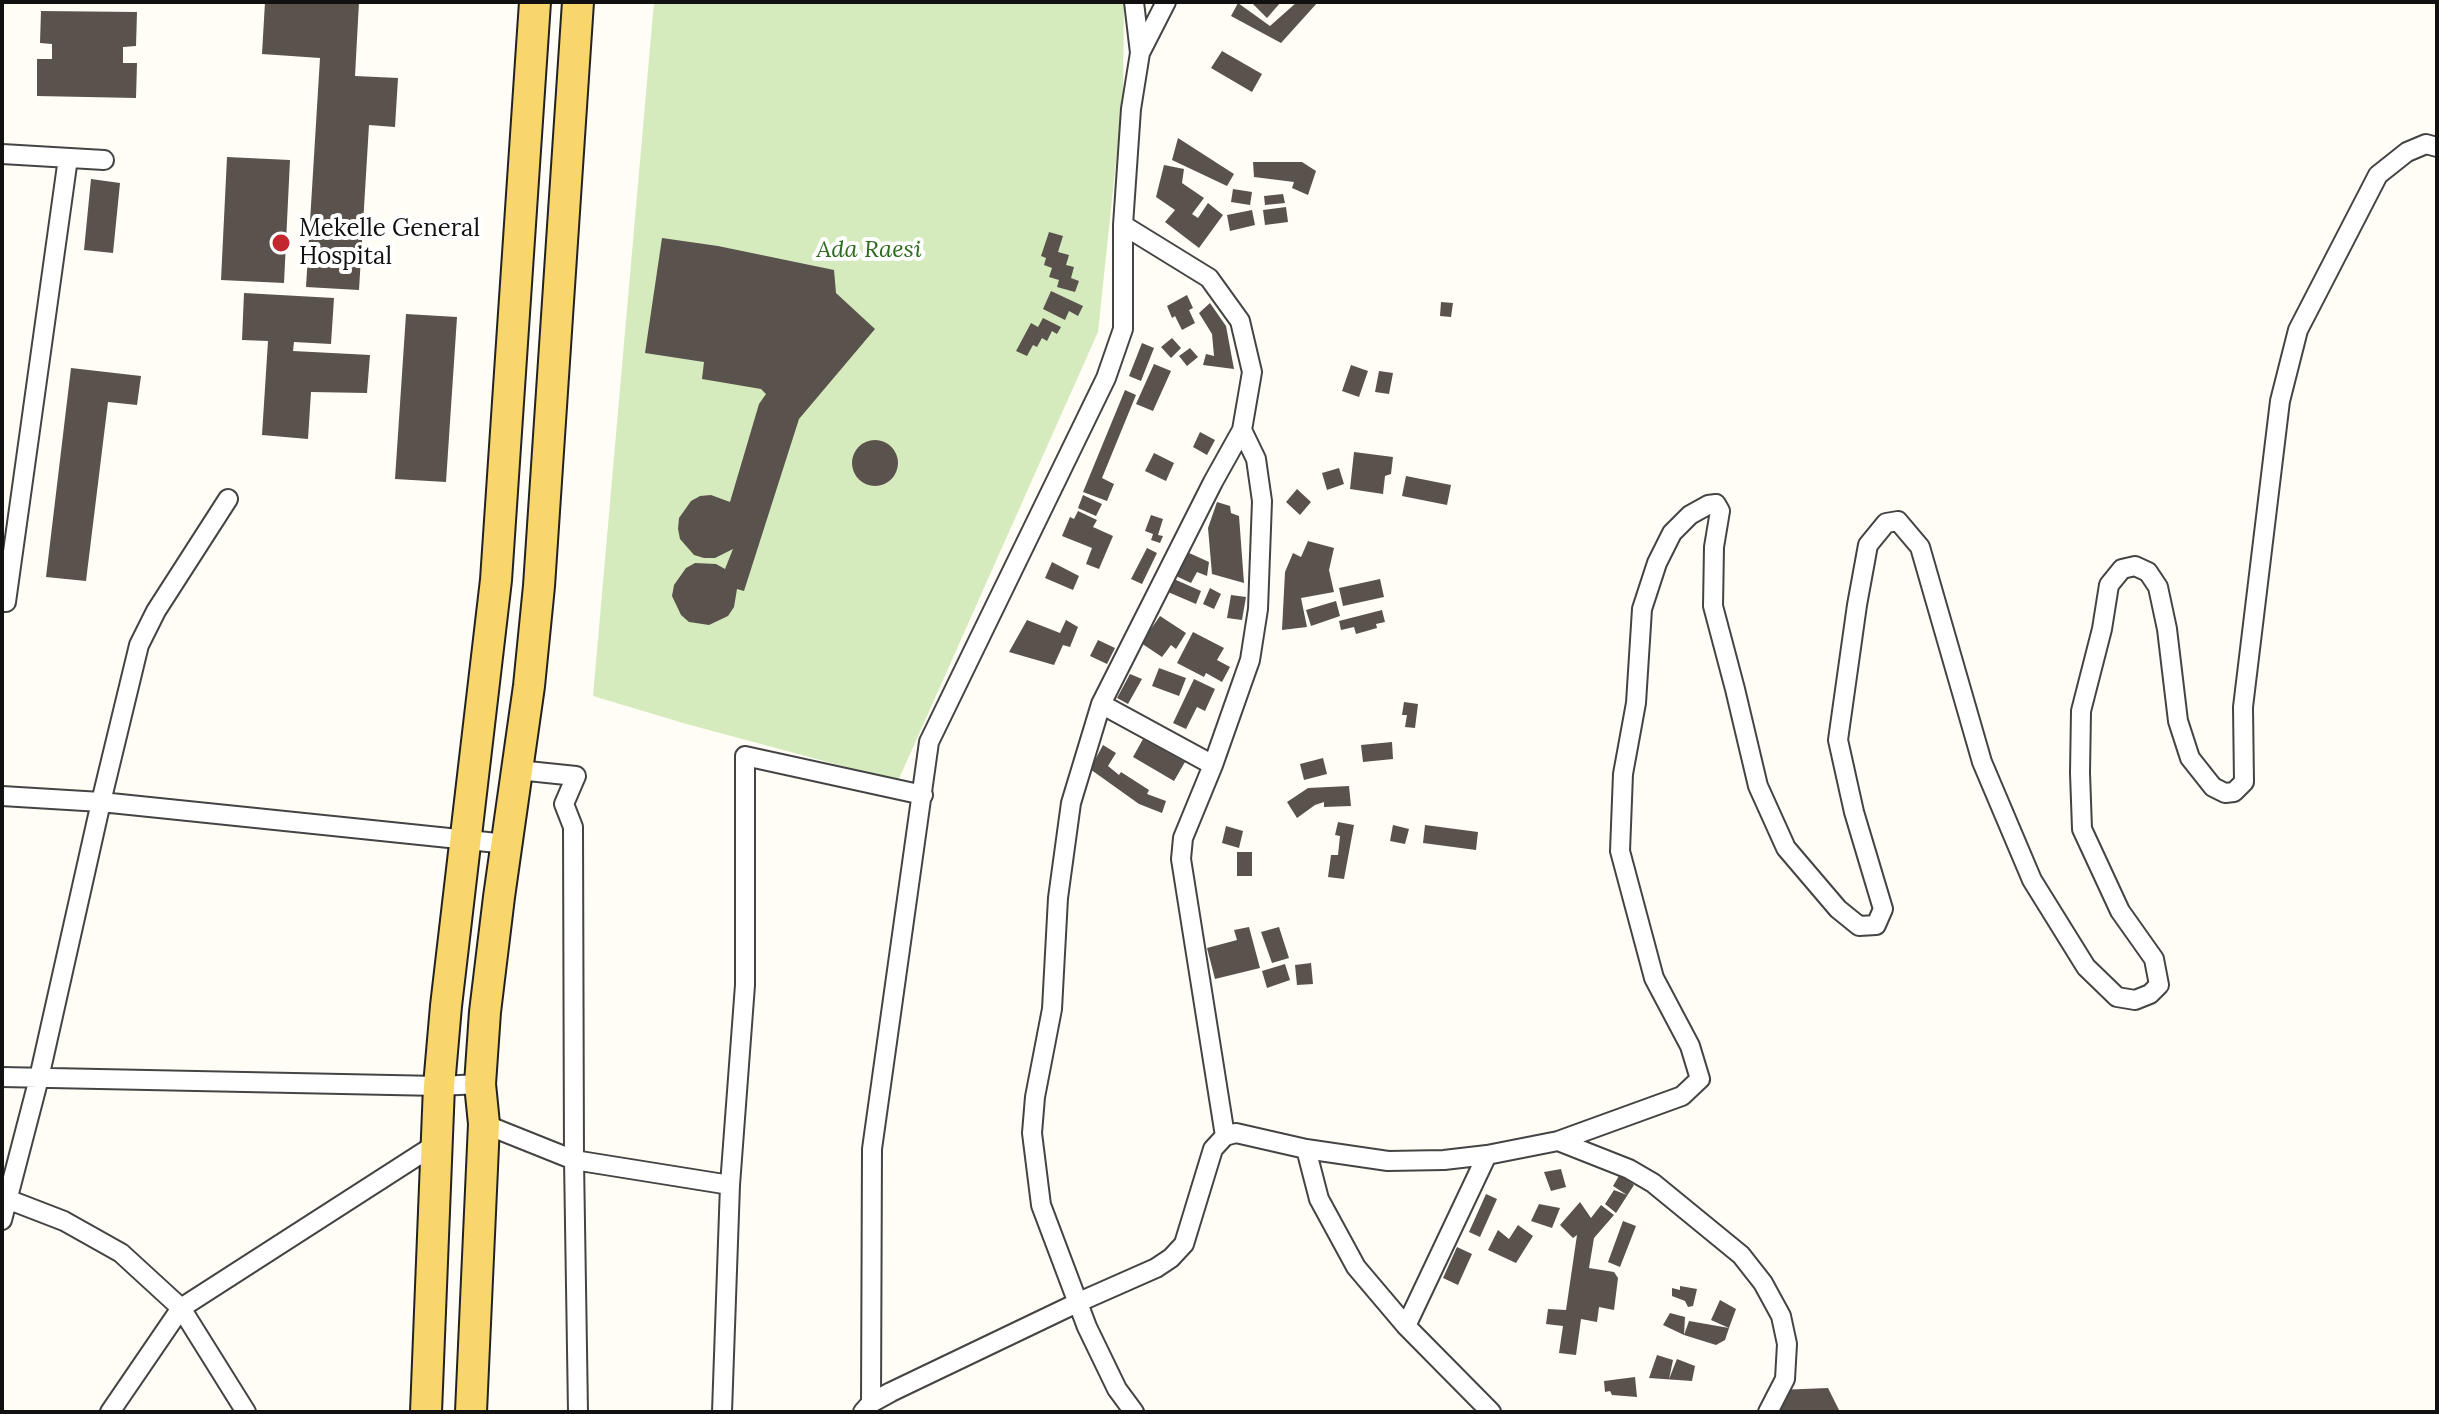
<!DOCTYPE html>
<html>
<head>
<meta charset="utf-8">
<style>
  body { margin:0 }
  #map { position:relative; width:2439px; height:1414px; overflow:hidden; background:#fffdf5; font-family:Lora,serif }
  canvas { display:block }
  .frame { position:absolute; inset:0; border:4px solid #111; pointer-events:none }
</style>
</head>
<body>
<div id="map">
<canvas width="2439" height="1414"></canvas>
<div class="frame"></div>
</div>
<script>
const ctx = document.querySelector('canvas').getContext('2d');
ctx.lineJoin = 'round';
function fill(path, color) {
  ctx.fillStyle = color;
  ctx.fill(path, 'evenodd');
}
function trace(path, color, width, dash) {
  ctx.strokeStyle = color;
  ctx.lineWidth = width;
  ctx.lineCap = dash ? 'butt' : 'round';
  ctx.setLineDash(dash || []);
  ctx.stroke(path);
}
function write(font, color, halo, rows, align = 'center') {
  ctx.font = font + ' Lora,serif';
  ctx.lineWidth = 8;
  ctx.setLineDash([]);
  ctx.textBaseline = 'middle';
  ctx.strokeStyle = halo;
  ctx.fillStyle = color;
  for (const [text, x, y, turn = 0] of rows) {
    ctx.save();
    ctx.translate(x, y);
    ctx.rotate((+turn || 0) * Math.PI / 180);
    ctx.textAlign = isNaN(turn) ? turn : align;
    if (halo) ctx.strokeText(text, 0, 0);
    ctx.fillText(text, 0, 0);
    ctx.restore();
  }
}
fill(new Path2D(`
  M654 2H1124L1123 95 1098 332 898 781 683 723 593 696Z`), '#d5ebbd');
fill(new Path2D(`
  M265 2H359L355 76 398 78 395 127 369 125 359 290 306 287 320 58 262 54Z
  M1255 2H1281L1267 18 1253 4Z
  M1297 2H1318L1281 43 1231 16 1238 3 1270 26Z
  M41 11 137 12 136 46 123 47V63H137L136 98 37 96V59H52V44L40 43Z
  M1222 51 1262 74 1252 92 1211 68Z
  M1178 138 1234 174 1227 186 1172 160Z
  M227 157 290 160 284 283 221 280Z
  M1253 162H1302L1316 171 1308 195 1292 188 1294 182 1254 177Z
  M1164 165 1184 169 1182 183 1204 198 1192 214 1198 218 1208 203 1223 215 1199 248 1165 222 1175 210 1156 197Z
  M91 179 120 183 113 253 84 250Z
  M1233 189 1252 192 1250 205 1231 202Z
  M1283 194 1285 203 1265 205 1264 196Z
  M1286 207 1288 222 1265 225 1263 210Z
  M1252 210 1255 225 1230 231 1227 215Z
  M1049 232 1063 236 1058 252 1069 255 1066 265 1074 267 1071 278 1079 281 1075 292 1057 287 1059 280 1049 277 1052 268 1044 265 1046 258 1041 256Z
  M662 238 718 246 834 270 836 293 875 329 799 419 744 591 737 589 734 607 728 616 709 625 689 622 681 615 672 596 674 585 686 568 695 563 716 564 725 569 733 549 715 558H704L694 555 680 539 678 529 679 518 691 501 700 496 711 495 730 502 759 404 766 394 761 389 702 379 704 362 645 353Z
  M1051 291 1083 306 1078 316 1069 311 1065 320 1043 309Z
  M244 293 334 298 331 344 294 342 293 351 370 355 367 393 311 392 308 439 262 435 268 341 242 340Z
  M1187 295 1193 308 1189 310 1195 323 1182 330 1175 316 1172 318 1167 306Z
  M1441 302 1453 303 1451 317 1440 316Z
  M1210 303 1226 326 1234 369 1203 365 1206 354 1214 356 1212 334 1199 313Z
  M406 314 457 317 446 482 395 479Z
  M1043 318 1061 327 1057 334 1052 331 1047 341 1042 338 1037 347 1033 345 1027 356 1016 351 1031 323 1038 327Z
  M1172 338 1181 348 1171 358 1161 347Z
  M1142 343 1154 348 1141 381 1129 376Z
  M1190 348 1198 357 1187 366 1179 356Z
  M1154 364 1171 371 1153 411 1136 404Z
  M1351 365 1368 371 1359 397 1342 391Z
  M71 368 141 376 137 405 108 402 86 581 46 577Z
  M1379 371 1393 373 1389 394 1375 392Z
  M1125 390 1136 395 1102 478 1114 484 1107 501 1083 492Z
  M1200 432 1215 440 1207 455 1193 447Z
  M852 463a23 23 0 1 1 46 0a23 23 0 1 1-46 0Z
  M1354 452 1393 457 1391 474 1385 476 1383 494 1350 489Z
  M1154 453 1174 463 1166 481 1145 471Z
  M1339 468 1344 484 1327 490 1322 473Z
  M1406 476 1451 485 1447 505 1402 496Z
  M1297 489 1311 502 1300 515 1286 502Z
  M1083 495 1102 504 1096 516 1078 508Z
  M1217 502 1230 506 1231 513 1239 516 1244 583 1212 574 1208 528Z
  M1078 511 1097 520 1093 527 1113 536 1099 569 1086 564 1092 548 1062 536 1070 517 1074 519Z
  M1151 515 1163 519 1158 535 1163 536 1160 543 1151 540 1153 534 1145 531Z
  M1308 541 1334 548 1329 570 1334 592 1301 598 1307 627 1282 630 1285 572 1293 553 1301 557Z
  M1147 548 1157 553 1142 584 1131 579Z
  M1187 552 1209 562 1207 576 1197 572 1191 583 1176 576Z
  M1052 562 1079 576 1073 590 1045 578Z
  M1174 579 1201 591 1196 604 1168 592Z
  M1380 579 1384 597 1343 606 1339 588Z
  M1210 588 1221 594 1214 609 1203 604Z
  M1231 595 1246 597 1242 620 1227 618Z
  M1336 601 1340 616 1311 626 1306 610Z
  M1382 610 1385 622 1376 624 1377 628 1356 634 1354 627 1341 630 1339 621Z
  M1160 616 1186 633 1176 649 1171 645 1162 657 1141 643Z
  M1027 620 1060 633 1066 620 1078 627 1070 647 1063 645 1054 665 1009 652Z
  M1193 632 1224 648 1217 660 1230 667 1222 682 1206 673 1204 677 1177 663Z
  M1098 640 1115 648 1107 664 1090 656Z
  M1159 668 1186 678 1179 696 1152 686Z
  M1130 674 1142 679 1128 704 1117 698Z
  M1194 679 1215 689 1205 711 1197 707 1186 729 1173 723Z
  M1404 702 1418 704 1415 728 1405 727 1407 715H1402Z
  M1143 739 1185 762 1174 781 1133 757Z
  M1392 742 1393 759 1363 762 1361 745Z
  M1103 745 1116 753 1108 766 1119 775 1121 772 1149 790 1147 794 1166 801 1162 813 1139 804 1090 769Z
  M1323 758 1327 774 1304 780 1300 764Z
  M1349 786 1351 806 1324 807V802L1315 805 1297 818 1287 802 1308 788Z
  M1338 822 1354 825 1344 879 1328 877 1331 855H1338L1340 836 1335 835Z
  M1393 825 1409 829 1405 844 1390 841Z
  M1425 825 1478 832 1476 850 1423 843Z
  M1226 826 1243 831 1239 848 1222 843Z
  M1237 852H1252V876H1237Z
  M1249 927 1260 968 1215 979 1207 948 1237 940 1234 930Z
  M1279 927 1289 958 1272 963 1261 932Z
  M1311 963 1313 984 1297 985 1295 965Z
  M1285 964 1290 980 1267 988 1262 971Z
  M1561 1169 1566 1187 1551 1191 1544 1172Z
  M1620 1174 1634 1185 1616 1213 1605 1204 1614 1190 1627 1195 1613 1186Z
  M1486 1194 1497 1199 1480 1237 1469 1232Z
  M1580 1202 1591 1218 1601 1205 1614 1215 1594 1238 1589 1268 1614 1272 1618 1278 1614 1310 1599 1307 1597 1322 1581 1319 1576 1355 1559 1353 1563 1326 1546 1324 1548 1309 1566 1310 1577 1235 1573 1238 1560 1225Z
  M1539 1204 1560 1208 1552 1228 1531 1221Z
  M1623 1221 1636 1226 1620 1267 1608 1262Z
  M1518 1225 1533 1236 1516 1263 1488 1250 1498 1230 1509 1239Z
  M1457 1247 1472 1254 1458 1285 1443 1278Z
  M1680 1286 1697 1289 1693 1306 1688 1307 1685 1301 1672 1296V1288L1680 1290Z
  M1720 1300 1736 1309 1729 1328 1711 1320Z
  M1670 1313 1685 1317 1684 1335 1663 1325Z
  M1689 1321 1729 1328 1725 1340 1716 1345 1684 1335Z
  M1657 1355 1673 1360 1669 1379 1677 1359 1695 1366 1692 1381 1649 1378Z
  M1635 1377 1637 1397 1612 1395 1610 1391 1605 1392 1604 1381Z
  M1828 1388 1840 1412H1766L1778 1390Z`), '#5a524d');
const minor = new Path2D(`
  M1134 2 1140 53
  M2 154 104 160
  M1123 225 1209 278 1240 321 1252 372 1242 430 1213 482 1101 704 1071 803 1058 898 1052 1009 1035 1097 1032 1133 1041 1205 1087 1327 1117 1389 1134 1412
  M6 602 68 158
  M1101 704 1213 765
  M518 770 576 776 564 804 573 827 574 1160 578 1412
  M2 796 101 802 507 844
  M2 1077 439 1086 480 1084
  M484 1124 574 1160 730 1185
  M1225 1136 1181 859 1183 838 1213 765 1250 660 1258 609 1262 501 1256 459 1242 430
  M1558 1141 1629 1169 1653 1183 1741 1255 1763 1283 1781 1316 1787 1344 1785 1379 1768 1412
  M1306 1149 1319 1199 1356 1267 1406 1326 1491 1412
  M7 1199 64 1221 121 1253 181 1308 246 1412
  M2 1220 39 1078 101 802 139 645 156 611 228 499
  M1406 1326 1487 1155
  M871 1403 872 1149 929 742 1106 378 1123 329V225L1131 109 1140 53 1166 2
  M110 1412 181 1308 436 1144
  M722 1412 730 1185 745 985V756L923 795
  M863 1412 871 1403 891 1392 1079 1302 1156 1268 1171 1258 1184 1244 1213 1149 1225 1136 1236 1133 1306 1149 1388 1161 1444 1160 1487 1155 1558 1141 1682 1096 1700 1079 1690 1046 1654 978 1620 851 1623 774 1636 703 1642 609 1657 563 1672 533 1690 515 1708 505 1716 504 1720 511 1714 547 1713 606 1735 689 1758 786 1786 848 1838 909 1859 926 1876 925 1883 909 1854 812 1838 740 1857 605 1868 545 1886 523 1898 521 1920 547 1982 762 2032 880 2086 967 2117 997 2135 1000 2150 994 2159 985 2154 959 2120 911 2082 829 2080 773 2081 711 2102 629 2109 585 2122 569 2135 566 2148 572 2158 587 2167 629 2178 721 2190 758 2213 787 2225 793 2234 792 2244 782 2243 707 2280 401 2298 330 2378 175 2407 152 2426 144 2437 147`);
const primary = new Path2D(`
  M426 1412 439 1086 446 1006 496 580 535 2
  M471 1412 484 1124 480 1084 485 1012 499 897 529 686 539 586 578 2`);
trace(minor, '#444', 22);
trace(primary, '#222', 34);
trace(minor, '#fff', 18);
trace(primary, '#f9d66b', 30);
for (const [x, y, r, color] of [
  [281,243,10,"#c4262e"]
]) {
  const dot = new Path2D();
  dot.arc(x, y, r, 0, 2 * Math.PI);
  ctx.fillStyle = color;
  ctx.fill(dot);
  trace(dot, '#fff', 3);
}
write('24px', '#111', '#fff', [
  ["Mekelle General",299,229],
  ["Hospital",299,257]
], 'left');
write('italic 24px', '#2f6b1f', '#fff', [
  ["Ada Raesi",869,250]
]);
</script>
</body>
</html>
